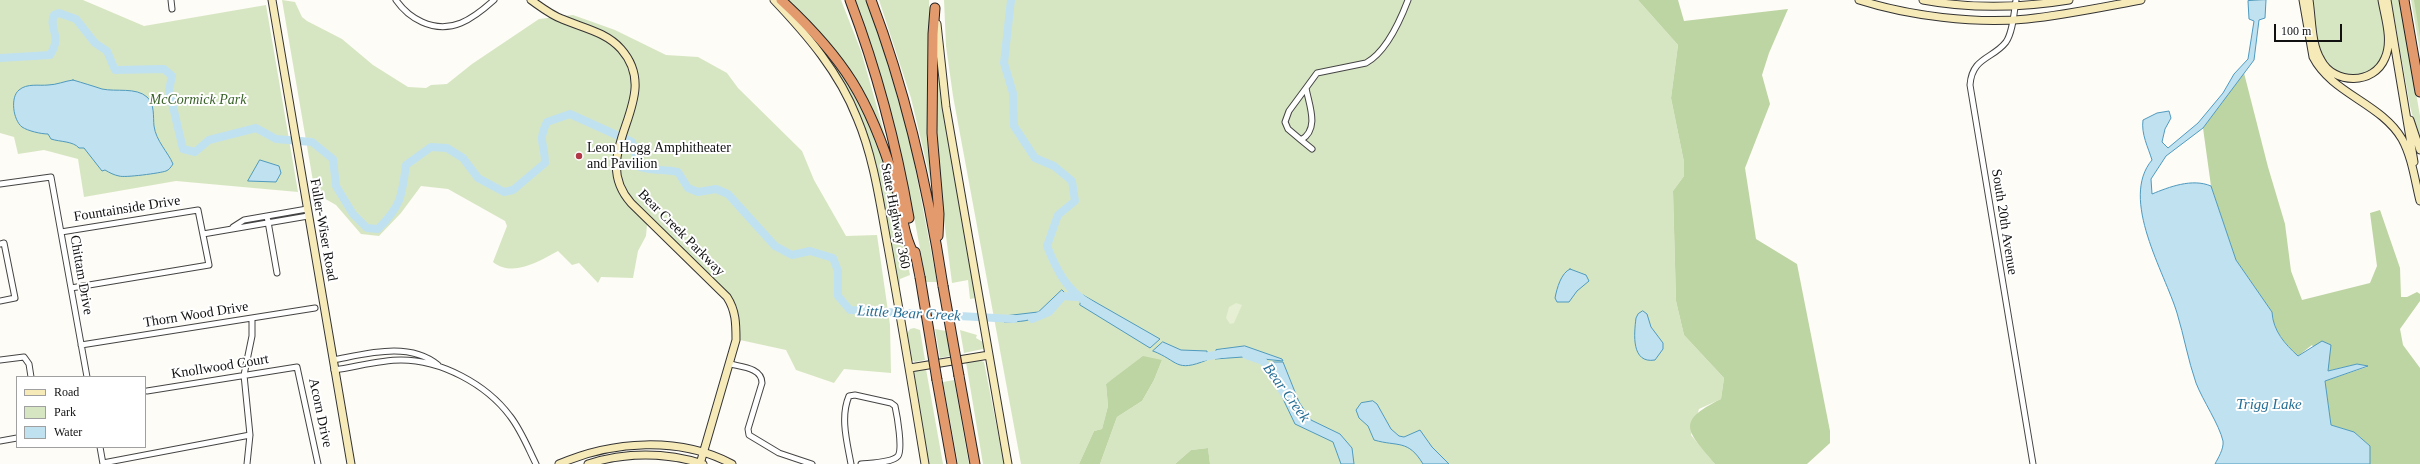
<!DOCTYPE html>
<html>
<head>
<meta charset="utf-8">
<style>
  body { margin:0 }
  #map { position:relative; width:2420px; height:464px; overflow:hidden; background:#fefcf6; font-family:"Times New Roman",serif }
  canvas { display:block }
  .legend { position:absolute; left:16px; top:376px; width:130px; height:72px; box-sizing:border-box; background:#fff; border:1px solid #a0a0a0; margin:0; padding:5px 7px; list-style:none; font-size:12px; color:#111 }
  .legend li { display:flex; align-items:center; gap:8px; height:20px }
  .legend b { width:20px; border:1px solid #a0a0a0 }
  .scale { position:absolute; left:2274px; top:24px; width:68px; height:18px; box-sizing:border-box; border:2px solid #111; border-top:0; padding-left:5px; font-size:12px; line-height:14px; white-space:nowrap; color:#111; -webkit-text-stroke:3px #fff; paint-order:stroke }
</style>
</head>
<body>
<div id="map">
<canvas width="2420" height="464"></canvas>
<ul class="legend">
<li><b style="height:5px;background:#f6eab9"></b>Road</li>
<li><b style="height:11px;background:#d7e6c2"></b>Park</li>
<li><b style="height:11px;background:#c0e1f0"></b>Water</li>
</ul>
<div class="scale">100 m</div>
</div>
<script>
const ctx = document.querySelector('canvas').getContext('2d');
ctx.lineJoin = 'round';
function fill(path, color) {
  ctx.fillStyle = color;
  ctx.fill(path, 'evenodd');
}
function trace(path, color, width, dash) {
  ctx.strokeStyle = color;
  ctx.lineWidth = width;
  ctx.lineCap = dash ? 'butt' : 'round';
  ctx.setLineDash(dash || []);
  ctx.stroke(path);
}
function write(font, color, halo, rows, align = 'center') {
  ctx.font = font + ' "Times New Roman",serif';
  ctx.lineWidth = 4;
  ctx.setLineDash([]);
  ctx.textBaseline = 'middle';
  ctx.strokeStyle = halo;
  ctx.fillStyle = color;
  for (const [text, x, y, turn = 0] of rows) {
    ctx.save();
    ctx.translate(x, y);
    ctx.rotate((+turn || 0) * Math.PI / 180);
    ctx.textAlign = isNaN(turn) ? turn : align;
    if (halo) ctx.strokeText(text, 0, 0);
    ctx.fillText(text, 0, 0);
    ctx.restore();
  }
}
fill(new Path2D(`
  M0 0H83L144 26 266 5 298 192 176 181 84 197 78 159 44 150 18 154 14 137 0 133Z
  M282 0 295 2 302 17 307 21 342 39 373 65 408 87 426 88 431 85 447 84 472 64 539 19 573 15 615 30 666 55 698 57 727 73 738 88 802 151 814 180 846 236 877 235 890 325 891 373 844 369 834 383 796 370 786 350 740 340 739 322 730 297 652 218 647 225 646 236 638 251 633 278 601 277 598 283 579 263 572 265 558 251C539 261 513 278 493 262L507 226 505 221 448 189 421 186 401 213 379 236 361 234 336 205 315 193Z
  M783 0H841L861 51 890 153 868 103Z
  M855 0H866L882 45 909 136 937 282H926C909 182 889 95 855 0Z
  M879 0H929L934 181 931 182 911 98Z
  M944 0H1638L1678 45 1671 98 1684 162V176L1673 191 1676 301 1684 335 1724 378 1721 399 1699 409 1691 435 1715 464H1210L1208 448 1191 450 1175 464H1100L1117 417 1142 401 1154 380 1162 360 1125 372 1106 384 1108 406 1102 429 1094 431 1079 464H1021L953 96 946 46Z
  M2312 0H2379C2382 18 2391 42 2381 60 2367 85 2331 78 2320 54 2314 41 2313 15 2312 0Z
  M2391 0H2400L2420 116V144L2410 106Z
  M2411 0H2420V51Z
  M809 32C832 60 855 89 871 122 893 170 901 224 910 275L900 279V286H898L888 229 852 99 839 74Z
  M936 78H939L974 287 976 298 970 299 968 280 952 283 937 165Z
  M914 328 920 330 925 360 915 362 910 359 906 335 910 329Z
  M935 329 946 331 950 356 940 358Z
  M960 330 977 335 976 338 983 342V349L964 353Z
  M979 360 984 362 1004 464H983L966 362Z
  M926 369 943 464H928L913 374 917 370Z
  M954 380 969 464H958L943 382Z`), '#d7e6c2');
fill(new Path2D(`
  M1638 0H1678L1684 21 1788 9 1769 53 1762 75 1770 104 1745 168 1756 239 1797 264 1830 431V443L1807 464H1715C1688 431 1674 422 1721 399L1724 378 1684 335 1676 301 1673 191 1684 176V162L1671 98 1678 45Z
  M2414 0H2420V37Z
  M2244 73 2268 167 2285 224 2291 271 2302 300 2370 283 2377 266 2370 213 2380 210 2400 268 2401 297H2407L2417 292 2420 294V301L2400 329 2403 345 2420 368V464H2370V446L2354 432 2331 425 2325 381 2367 367 2357 364 2327 371 2312 345 2298 356C2285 343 2273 331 2272 312L2236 260 2211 186 2203 128Z
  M1143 356 1162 360 1154 380 1142 401 1117 417 1100 464H1079L1094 431 1102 429 1108 406 1106 384Z
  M1208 448 1210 464H1175L1191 450Z`), '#bdd4a3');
fill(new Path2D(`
  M1236 303 1242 305 1234 323 1230 324 1226 318 1229 307Z`), '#e6eed3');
const water = new Path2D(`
  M2266 0 2265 18 2259 20 2254 60 2203 128 2166 156 2151 179 2152 194C2169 187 2192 178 2211 186L2236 260 2272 312C2273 331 2285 344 2298 356L2322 341 2331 345 2328 371 2357 364 2368 366 2325 381 2331 425 2354 432 2370 446V464H2215C2218 458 2224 449 2223 441 2219 424 2203 401 2196 383 2188 360 2184 336 2177 313 2165 273 2119 199 2152 160 2148 147 2141 134 2143 120L2157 113 2169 111 2171 118 2165 129 2162 142 2168 148 2198 123 2223 93 2234 74 2248 59 2254 21 2249 19 2248 1Z
  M73 80C83 83 93 86 102 89 116 92 136 87 147 97 155 104 153 117 154 126 156 141 168 152 173 164 171 167 169 170 166 171 161 173 124 178 119 176 114 175 110 173 105 170L102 171 84 148H79C73 141 60 142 51 139L48 134C41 134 28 131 22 127 13 120 10 97 19 90 27 83 39 86 48 85 56 85 65 81 73 80Z
  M260 160 279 166 281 173 276 182 248 181Z
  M1570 269 1586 275 1589 281 1577 291 1569 302H1557L1555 298C1557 288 1561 273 1570 269Z
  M1062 290 1066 294C1039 316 1040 322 1004 322V316L1038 312Z
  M1083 295 1160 339 1150 348 1080 305Z
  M1643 311 1647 314 1651 327 1663 343V349L1655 360C1631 364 1634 334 1636 318L1638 314Z
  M1163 342 1181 350 1207 351V360C1175 373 1179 361 1153 351Z
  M1245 346 1282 359 1283 361 1243 357 1215 359 1216 350Z
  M1272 362H1283L1299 402 1311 420 1340 434 1352 448 1354 464H1341L1333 442 1295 424 1284 401Z
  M1373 401 1377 404 1391 429 1399 436 1404 437 1420 430 1432 447 1449 464H1423C1408 439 1398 447 1374 440L1368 426 1359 418 1356 410 1361 403Z`);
fill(water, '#c0e1f0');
trace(water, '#4f9abe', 1);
trace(new Path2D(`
  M1011 0 1004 63 1013 93 1014 126 1035 158 1054 166 1072 181 1075 201 1058 215 1047 246C1057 271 1067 291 1091 305
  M0 58 50 55C63 35 48 29 54 15L59 13 76 19 95 43 107 51 115 70 164 69 172 76 169 90 183 149 195 152 209 140 256 128 276 139 312 142 333 159 336 186 353 214 367 228 378 229C401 206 402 196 406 165L431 147 447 148 463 158 478 178 504 192 513 190 545 163C545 143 537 143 547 122L570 114 632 142 640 167C651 171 664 169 678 172L688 188 698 192 716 189 728 194 775 246 792 255 810 251 833 258 838 271V296L850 310 1014 319
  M1032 319 1049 312 1063 296 1076 297
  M1246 355 1263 361 1285 395
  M1197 358 1227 353`), '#c0e1f0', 8);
const street = new Path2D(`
  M171 0 172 9
  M396 0C403 10 411 17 422 22 451 35 473 19 494 0
  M2016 0C2014 12 2013 32 2006 42 1993 59 1972 57 1970 85L2033 464
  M1306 88 1317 73 1366 63C1386 52 1400 21 1408 0
  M1306 88C1309 105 1320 129 1301 140L1288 129 1285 122 1289 111Z
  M1301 140 1312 149
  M0 184 51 177 87 377
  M267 216 277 273
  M233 227 244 220 307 209
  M61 232 198 210 209 265 71 288
  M203 234 308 216
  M0 244 4 243 15 298 0 301
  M81 345 315 308
  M0 360 24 357 29 364 31 377
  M333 360C366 354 409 341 438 365
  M730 364C742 367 762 368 762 383L748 429 749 435 779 453 812 464
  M334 370C356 367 379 360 401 360 441 360 486 384 510 416 521 430 528 448 536 464
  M147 391 297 367 318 464
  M0 441 17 438
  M100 447 103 464
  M103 463 250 435
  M247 464 250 435 244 375 252 336V318
  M851 464C847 442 840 417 849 396L855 395 891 403 895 406C897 415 903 449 898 456 892 463 870 463 861 464`);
const secondary = new Path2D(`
  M272 0 351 464
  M531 0C541 7 551 15 562 19 583 28 606 32 621 49 666 100 585 151 631 203L727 297C736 311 736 324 736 340L700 464
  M774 0C808 36 839 72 857 118 874 158 880 204 888 247 901 319 913 391 925 464
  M1859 0C1909 16 1975 24 2027 19 2065 15 2103 7 2141 0
  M1923 0C1971 9 2020 8 2069 0
  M2303 0 2313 57C2332 94 2381 103 2402 139 2412 157 2415 181 2420 201
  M2309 0C2312 19 2311 44 2321 60 2334 85 2374 85 2385 58 2393 40 2385 18 2382 0
  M2387 0 2414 162
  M937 24 946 107 1008 464
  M2410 120 2420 150
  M910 368 989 355
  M559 464C612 441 679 436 732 464
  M588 464C625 452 666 452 703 464`);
const highway = new Path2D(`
  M781 0C845 59 869 99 895 182 902 207 902 235 916 258
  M850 0C877 71 896 143 909 218
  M871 0C906 92 928 188 943 286
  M2404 0 2420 92
  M935 8 933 34 932 133 939 214 938 236
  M915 252 920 277
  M959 376 975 464
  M937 380 952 464`);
trace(street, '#444', 7);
trace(secondary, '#333', 9);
trace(highway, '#222', 11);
trace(street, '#fff', 5);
trace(secondary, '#f6eab9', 7);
trace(highway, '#e39b6e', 9);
const highwayBridge = new Path2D(`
  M920 277 937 380
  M943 286 959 376`);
trace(highwayBridge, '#222', 11, []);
trace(highwayBridge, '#e39b6e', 9);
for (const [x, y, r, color] of [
  [579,156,4,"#b13847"]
]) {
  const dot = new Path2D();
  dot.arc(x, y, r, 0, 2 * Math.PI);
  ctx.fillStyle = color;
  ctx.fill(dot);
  trace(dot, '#fff', 1.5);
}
write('italic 14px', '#386228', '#fff', [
  ["McCormick Park",198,100]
]);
write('14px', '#111', '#fff', [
  ["Leon Hogg Amphitheater",587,148],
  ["and Pavilion",587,164]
], 'left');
write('14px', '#111', '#fff', [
  ["Fountainside Drive",127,209,-9],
  ["State Highway 360",895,216,79],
  ["South 20th Avenue",2004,222,81],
  ["Fuller-Wiser Road",323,230,80],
  ["Bear Creek Parkway",681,233,45],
  ["Chittam Drive",81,275,80],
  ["Thorn Wood Drive",196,315,-9],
  ["Knollwood Court",220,367,-9],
  ["Acorn Drive",320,413,78]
]);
write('italic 15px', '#276e95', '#fff', [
  ["Little Bear Creek",909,314,3],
  ["Bear Creek",1286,393,54],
  ["Trigg Lake",2269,405]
]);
</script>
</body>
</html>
